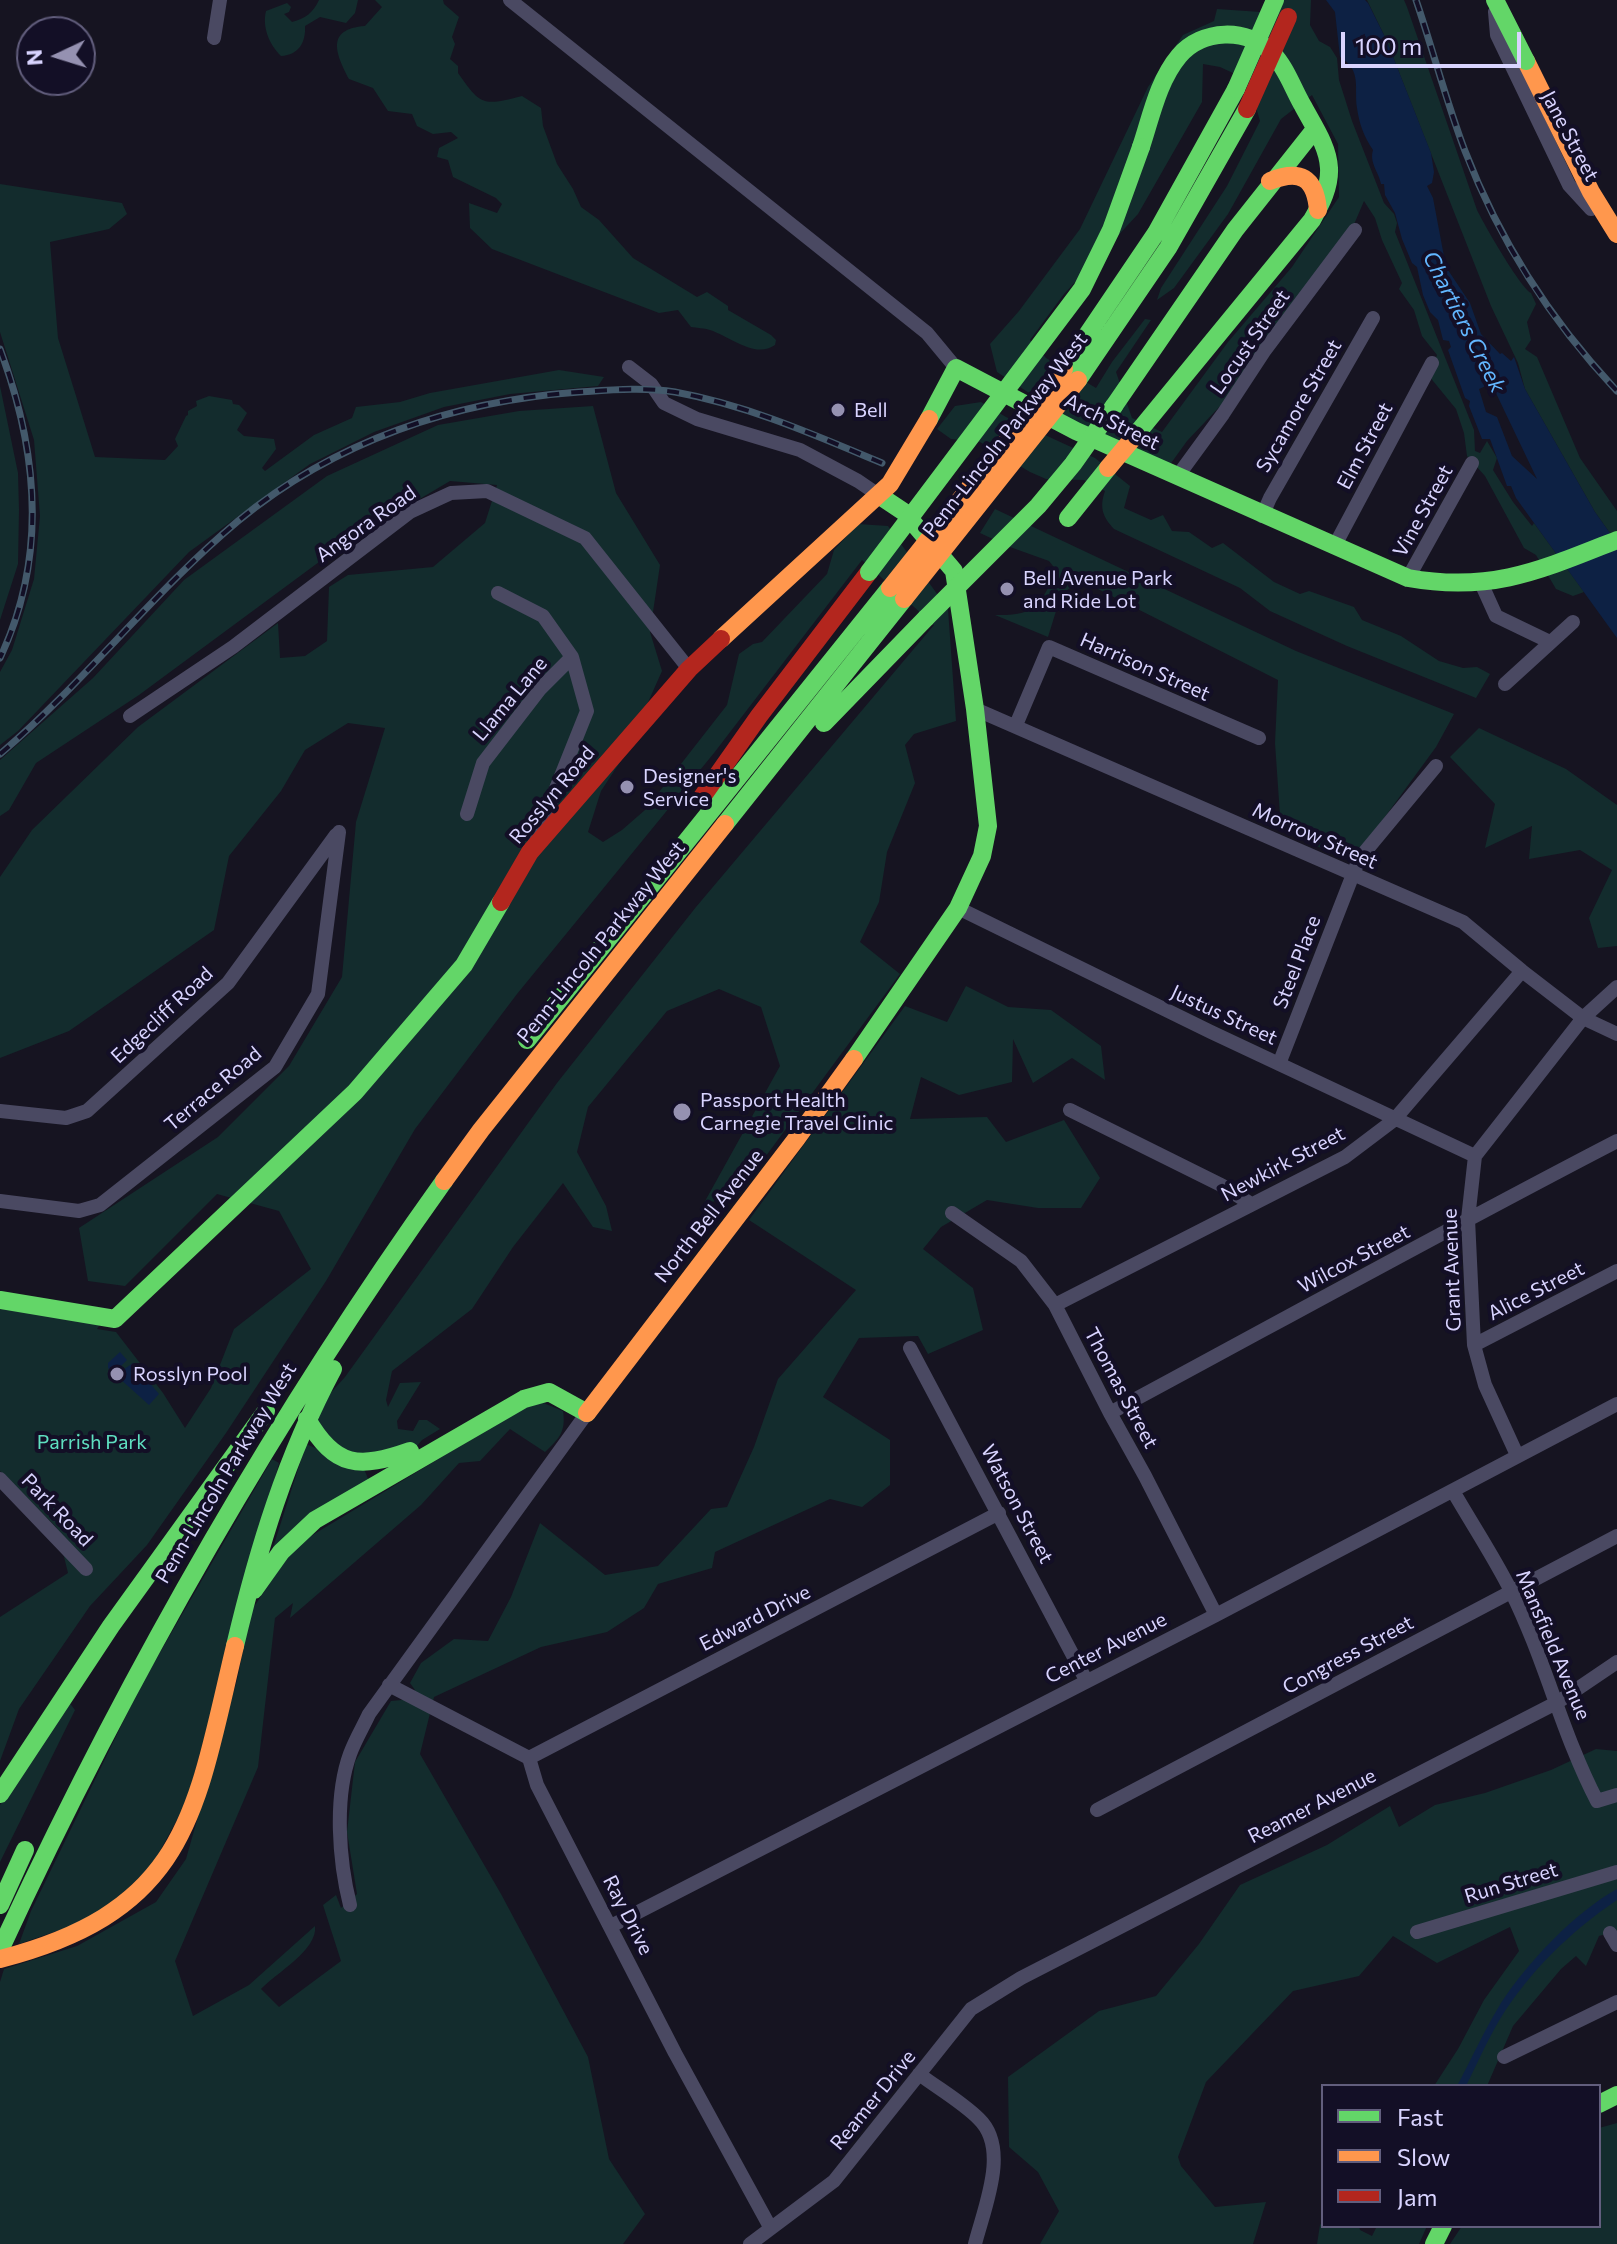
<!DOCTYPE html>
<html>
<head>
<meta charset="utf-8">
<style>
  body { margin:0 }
  #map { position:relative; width:1617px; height:2244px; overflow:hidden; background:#161421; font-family:Commissioner,sans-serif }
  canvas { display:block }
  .legend { position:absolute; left:1321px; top:2084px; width:280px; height:144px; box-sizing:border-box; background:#130f26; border:2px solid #625e7d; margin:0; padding:10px 14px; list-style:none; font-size:24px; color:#d9d4ff }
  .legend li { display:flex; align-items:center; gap:16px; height:40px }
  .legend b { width:40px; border:2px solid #625e7d }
  .north { position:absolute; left:16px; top:16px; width:80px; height:80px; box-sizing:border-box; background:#130f26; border:2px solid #625e7d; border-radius:50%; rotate:266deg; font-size:22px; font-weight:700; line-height:32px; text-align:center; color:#d9d4ff }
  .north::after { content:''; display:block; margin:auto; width:28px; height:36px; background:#9591b1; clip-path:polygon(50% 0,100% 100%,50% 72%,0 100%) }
  .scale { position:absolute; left:1341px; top:32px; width:180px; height:36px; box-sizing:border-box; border:4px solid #d9d4ff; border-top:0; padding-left:10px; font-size:24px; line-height:28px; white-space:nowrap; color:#d9d4ff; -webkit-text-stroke:6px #130f26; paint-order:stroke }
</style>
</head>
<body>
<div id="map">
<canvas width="1617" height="2244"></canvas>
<ul class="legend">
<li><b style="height:10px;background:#63d668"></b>Fast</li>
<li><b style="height:10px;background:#ff974d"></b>Slow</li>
<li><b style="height:10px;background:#b3261e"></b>Jam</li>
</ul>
<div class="north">N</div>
<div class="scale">100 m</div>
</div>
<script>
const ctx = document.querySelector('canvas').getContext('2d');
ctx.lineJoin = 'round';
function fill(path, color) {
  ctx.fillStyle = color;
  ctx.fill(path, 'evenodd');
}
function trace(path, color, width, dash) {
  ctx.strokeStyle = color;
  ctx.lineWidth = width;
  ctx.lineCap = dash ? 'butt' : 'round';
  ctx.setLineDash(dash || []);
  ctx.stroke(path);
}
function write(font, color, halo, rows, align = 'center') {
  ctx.font = font + ' Commissioner,sans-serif';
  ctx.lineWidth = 8;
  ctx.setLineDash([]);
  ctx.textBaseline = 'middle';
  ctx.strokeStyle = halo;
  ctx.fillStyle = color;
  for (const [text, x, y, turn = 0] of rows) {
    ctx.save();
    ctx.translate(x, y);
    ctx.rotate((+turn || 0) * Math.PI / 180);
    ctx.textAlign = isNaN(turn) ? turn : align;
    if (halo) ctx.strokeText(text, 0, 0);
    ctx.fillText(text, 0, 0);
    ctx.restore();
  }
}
fill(new Path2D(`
  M319 0H358L355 13 346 23 320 17 305 26C306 42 299 55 281 56 269 44 262 27 266 11L287 3 291 7 289 12 284 14 292 22C306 18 313 13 319 0Z
  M375 0H443L444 4 459 17 452 37 455 44 450 59 458 66V73C481 106 483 106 522 96L541 108 543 126 557 164 573 189 581 207 599 220 633 258 697 297 707 292 728 306V310L771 335 776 340 775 345C755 359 731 337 710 330 704 328 697 328 691 327L678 310 659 313 492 249 470 228 469 203 497 213 502 204 496 198 453 177 448 160 437 157 439 148 458 138 451 132 433 134 417 126 412 114 388 111 373 88 349 79C336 54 325 29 365 26L382 7Z
  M1269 0H1311L1310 25 1319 41 1330 47 1337 58 1339 80 1352 121 1384 203 1394 214 1397 223 1395 232 1474 430 1475 451 1480 453 1487 441 1497 458 1493 470 1513 502 1532 526 1534 523 1584 592 1573 596 1556 589 1536 555 1524 548 1485 476 1467 456 1464 433 1456 409 1429 376 1437 355 1422 336 1414 310 1399 289 1402 283 1382 240 1375 218 1364 201 1355 222 1222 404 1187 441 1169 466 1072 421 997 372 990 344 1019 311 1080 229 1148 87 1183 35 1214 21 1217 9 1275 13ZM1203 64 1220 67 1248 80 1260 121 1227 186 1161 288 1157 300 1174 288 1228 214 1281 119 1312 95 1338 144 1339 197 1292 267 1228 342 1162 432 1132 418 1116 372 1151 320 1145 319 1112 362 1096 388 1046 358 1030 340 1064 294 1138 214 1202 102Z
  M1367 0H1404L1407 7 1477 210C1485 226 1520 287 1531 293L1536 304 1527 322 1531 340 1525 349 1537 357 1580 458 1617 511V543L1595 512 1525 389 1518 363 1491 306 1386 39Z
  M0 184 122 203 127 214 109 229 50 242 58 338 95 457 165 460 178 446 175 439 186 416 188 415V411L197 406 196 401 209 396 232 400 233 404 239 405 247 413 237 430 244 436 274 439 276 449 262 468 265 471 314 435 352 418 356 407 400 402 430 393 559 370 604 377 598 386 510 394 444 407 374 432 310 464 189 552 18 731 0 745V672L12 650 34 579 40 516 34 440 0 332Z
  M0 386 18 473 19 510 18 564 0 620Z
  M981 402 1006 417 1095 458 1130 486 1124 508 1151 520 1163 515 1172 531 1189 532 1212 548 1223 543 1274 582 1300 594 1309 591 1354 607 1362 620 1401 636 1439 661 1463 668 1477 667 1490 674 1476 698 1347 646 1270 611 1240 588 1114 529C1103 517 1099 508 1105 491L1084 480 1046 479 1030 472 980 442 951 439 937 429 955 406Z
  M593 406 616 493 660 565 650 632 662 671 624 756 601 791 588 832 603 842 622 830 645 810 727 705 739 654 753 644 762 642 827 574 834 550 858 524 888 526 948 609 956 721 914 734 905 745 915 783 887 852 879 902 860 942 900 974 735 1198 704 1203 780 1066 761 1007 719 989 667 1011 588 1107 577 1152 606 1206 612 1231 593 1227 563 1183 513 1247 472 1309 392 1371 386 1400 388 1407 400 1383 421 1382 397 1421 398 1429 413 1431 419 1420H427L440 1429 422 1440 408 1457 345 1456 316 1425 326 1398 345 1377 557 1083 696 907 934 625 862 560 714 753 517 994 415 1129 326 1281 226 1433 147 1545 90 1606 19 1709 0 1761V1617L68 1573 57 1528 0 1471V1297L101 1323 97 1329 116 1332 163 1393 185 1428 211 1388 234 1329 311 1269 279 1211 217 1194 125 1286 88 1281 79 1228 218 1137 289 1066 342 977 356 822 385 728 348 723 305 750 281 791 229 856 214 930 69 1031 0 1058V877L32 830 138 727 278 623 280 658 305 656 327 641 329 587 348 575 433 567 485 523 497 485 450 481 342 545 139 695 36 763 9 810 0 816V760L93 678 184 580 327 476 438 425 519 411Z
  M995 509 1296 651 1454 714 1436 747 1352 862 1281 830 1275 743 1278 680 1088 584 1087 575 1061 595 1048 637 995 615C1037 616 1039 605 1057 571L1049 561 1010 547 980 533Z
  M1479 728 1566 769 1617 805V946L1598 948 1589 918 1612 870 1580 850 1529 859 1532 826 1485 848 1495 804 1450 757Z
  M966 986 1008 1007 1051 1010 1101 1046 1105 1080 1072 1058 1033 1083 1013 1039 1012 1082 959 1095 921 1077 910 1119 987 1117 1006 1142 1064 1120 1100 1178 1081 1208H1038L987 1200 941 1227 923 1249 973 1288 983 1330 928 1354 918 1336 859 1338 823 1397 890 1440V1485L862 1507 830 1499 715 1552 712 1568 658 1584 644 1608 607 1632 541 1647 434 1697 420 1754 501 1894 588 2057 609 2159 645 2214 623 2244H0V1982L4 1969 77 1946 156 1902 186 1859 237 1680 251 1611 296 1545 536 1400 563 1411C566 1431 560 1438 545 1452L510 1429 480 1461 459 1463 421 1505 290 1618 293 1603 275 1618 258 1767 175 1961 193 2016 249 1985 315 1926C318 1950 276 1973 261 1989L279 2007 341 1961 323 1905 336 1895 341 1908 357 1894 347 1832 355 1762 391 1701 402 1700 415 1690 410 1683 421 1663 454 1639 488 1641 511 1597 540 1523 605 1575 658 1566 711 1509 727 1507 754 1447 778 1379 856 1290 749 1220 905 1006 947 1022Z
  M306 1444 364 1469 369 1481 270 1557Z
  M272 1459 279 1463 187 1801 153 1864 117 1899 83 1922 19 1944 31 1911 140 1687Z
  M68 1701 75 1710 0 1862V1805Z
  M1596 1749 1617 1751V1931L1599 1936 1586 1966 1576 1956 1561 1969 1513 2026 1487 2086H1434L1458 2049 1484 2000 1519 1951 1510 1927 1437 1963 1393 1936 1359 1976 1293 1991 1206 2082 1178 2157 1181 2166 1215 2207 1266 2202 1253 2244H1040L1059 2211 1038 2172 1009 2147 1008 2077 1099 2011 1156 1996 1199 1944 1240 1885 1327 1845 1390 1806 1399 1827 1435 1805 1485 1793 1551 1770Z
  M1617 2123V2244H1450L1462 2226H1599V2128Z
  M1323 2221V2226H1359L1360 2230 1372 2236 1377 2226H1427L1419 2244H1317L1320 2225Z`), '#132c2d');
fill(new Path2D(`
  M1326 0H1365L1368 3 1386 39 1431 153 1434 172 1432 183 1427 186 1433 198 1446 267 1470 303 1481 334 1500 354 1502 353 1511 361 1514 357 1525 389 1595 512 1617 543V638L1516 498 1511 486H1507L1490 439H1482L1469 406 1470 401 1465 398 1448 350 1451 347 1449 341 1443 340 1438 320 1430 312 1423 295 1417 267 1412 263 1402 239 1395 213 1385 195 1384 184H1381C1379 172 1369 163 1373 150 1364 137 1359 123 1357 108 1354 86 1362 71 1340 57L1335 12ZM1488 385 1494 389 1537 479 1512 456 1497 417 1486 412 1479 389Z
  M120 1352 127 1360 117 1370 120 1372 133 1363 159 1394 149 1405 108 1368V1363Z
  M1617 1889V1900C1571 1931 1529 1972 1500 2019 1487 2041 1477 2064 1466 2086H1457C1472 2058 1485 2029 1501 2003 1528 1962 1574 1913 1617 1889Z`), '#0d2144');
trace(new Path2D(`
  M510 0 912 321 927 333 956 368
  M1495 12 1497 35 1569 185 1591 209
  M214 38 220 0
  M629 367 651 384 664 403 697 419 800 450 858 481 880 496
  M1177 477 1223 414 1265 350 1355 230
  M1262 516 1270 498 1373 318
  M1334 547 1432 363
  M1408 578 1472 463
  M1482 585 1496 616 1550 642
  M498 593 543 616 572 657 587 711 535 841
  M1505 684 1573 622
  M975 709 1463 922 1522 971 1583 1018 1617 1034
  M130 716 233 647 410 512 451 493 487 491 585 538 689 669
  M1016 725 1049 647 1259 738
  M467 814 483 763 540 689 572 657
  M958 908 1211 1032 1475 1156
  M1279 1064 1359 859 1436 766
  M1070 1110 1221 1185 1251 1204
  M0 1111 66 1118 87 1111 228 983 336 835
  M0 1201 79 1211 100 1205 275 1067 318 994 339 832
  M952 1213 1021 1261 1055 1305 1110 1413 1145 1476 1216 1615
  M1055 1305 1345 1157 1394 1120 1522 971
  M1474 1345 1617 1271
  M910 1348 1086 1680
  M1110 1413C1279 1322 1447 1229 1617 1141
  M1517 1455 1485 1385 1474 1345 1468 1219 1475 1156 1583 1018 1617 987
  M0 1479 86 1569
  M1453 1491C1472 1524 1494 1557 1511 1591 1545 1659 1562 1734 1597 1801L1617 1795
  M389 1685 529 1758 537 1785 675 2053 770 2227
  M529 1758 999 1513
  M1097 1810 1617 1536
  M350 1905C339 1861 334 1798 350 1754 355 1740 363 1727 369 1714L587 1413
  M611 1926 1216 1615 1617 1404
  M1417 1932 1617 1872
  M1610 1933 1617 1945
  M1504 2057 1617 2002
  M919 2074C939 2089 962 2102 979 2119 1010 2149 984 2208 975 2244
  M750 2244 834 2181 971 2009 1021 1978 1558 1702 1617 1662`), '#4a4962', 14);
trace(new Path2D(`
  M1064 369 1156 233 1236 89
  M1078 380 1168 248 1247 109
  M1114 406 1235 230 1315 129
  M929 419 956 368 1076 431 1408 578C1492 593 1541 570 1617 540
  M1134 437 1312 220C1321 204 1330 187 1329 168 1328 146 1313 125 1303 106 1293 89 1286 67 1272 53 1247 27 1202 29 1179 56 1158 81 1151 117 1141 147
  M1068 518 1108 468
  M824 723 926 618
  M725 824 904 599
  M527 1040 890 588
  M854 1059 958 908 982 856 988 826 975 709 954 571 904 512 880 496
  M0 1300 115 1319 355 1092 464 965 501 902
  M307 1419C335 1468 359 1469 410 1451
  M254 1590 281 1552 315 1520 524 1399 549 1392 587 1413
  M235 1646C258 1549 286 1457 333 1369
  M0 1794 111 1626 266 1411
  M0 1905 25 1850
  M0 1950C125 1680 271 1423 444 1181
  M1599 2104 1617 2095
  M1434 2244 1443 2226`), '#63d668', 18);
trace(new Path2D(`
  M1526 61 1591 192 1617 234
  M1270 181C1300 169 1315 177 1318 210
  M721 639 890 484 929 419
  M444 1181 481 1130 725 824
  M587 1413 797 1138 854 1059
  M0 1959C189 1910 195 1813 235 1646`), '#ff974d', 18);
trace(new Path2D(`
  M702 797 759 716 869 572
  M501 902 530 852 689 669 721 639`), '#b3261e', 18);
const rail = new Path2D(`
  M1416 0C1433 50 1446 101 1465 151 1500 242 1550 320 1617 391
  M0 349C38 451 48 557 0 658
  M0 754C85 682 153 592 238 521 335 441 454 401 579 392 610 390 644 387 675 392 747 405 815 435 882 463`);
trace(rail, '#43596b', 7);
trace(rail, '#130f26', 4, [12]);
trace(new Path2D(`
  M1495 0 1526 61
  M1236 89 1275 0
  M869 572 1082 289 1111 230 1141 147
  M926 618 1038 506 1073 464 1114 406`), '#63d668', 18);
trace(new Path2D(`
  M1108 468 1134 437
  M890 588 1064 369
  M904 599 1078 380`), '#ff974d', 18);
trace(new Path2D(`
  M1247 109 1288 17`), '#b3261e', 18);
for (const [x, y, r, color] of [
  [838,410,8,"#9591b1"],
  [1007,589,8,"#9591b1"],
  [627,787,8,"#9591b1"],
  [682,1112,10,"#9591b1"],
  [117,1374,8,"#9591b1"]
]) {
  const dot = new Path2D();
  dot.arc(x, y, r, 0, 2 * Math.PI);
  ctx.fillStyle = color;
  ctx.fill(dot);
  trace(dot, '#130f26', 3);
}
write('20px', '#d9d4ff', '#130f26', [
  ["Jane Street",1570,136,62],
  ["Locust Street",1250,342,-55],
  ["Sycamore Street",1299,406,-60],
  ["Arch Street",1112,422,26],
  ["Penn-Lincoln Parkway West",1005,435,-52],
  ["Elm Street",1365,446,-62],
  ["Vine Street",1423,511,-61],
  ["Angora Road",366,524,-35],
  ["Harrison Street",1145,667,24],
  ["Llama Lane",510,699,-50],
  ["Rosslyn Road",552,795,-50],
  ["Morrow Street",1315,836,24],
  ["Penn-Lincoln Parkway West",601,942,-51],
  ["Steel Place",1297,962,-69],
  ["Edgecliff Road",162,1015,-43],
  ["Justus Street",1224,1015,25],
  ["Terrace Road",213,1089,-40],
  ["Newkirk Street",1283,1164,-28],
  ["North Bell Avenue",709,1216,-52],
  ["Wilcox Street",1354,1259,-28],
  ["Grant Avenue",1452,1270,-92],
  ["Alice Street",1536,1291,-27],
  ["Thomas Street",1121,1388,62],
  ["Penn-Lincoln Parkway West",226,1473,-59],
  ["Watson Street",1017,1504,62],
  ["Park Road",57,1510,46],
  ["Edward Drive",755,1618,-27],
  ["Mansfield Avenue",1553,1645,67],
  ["Center Avenue",1106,1648,-27],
  ["Congress Street",1348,1655,-28],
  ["Reamer Avenue",1312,1806,-27],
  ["Run Street",1511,1883,-17],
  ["Ray Drive",628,1915,63],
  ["Reamer Drive",873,2100,-51]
]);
write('20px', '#d9d4ff', '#130f26', [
  ["Bell",854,410],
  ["Bell Avenue Park",1023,578],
  ["and Ride Lot",1023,601],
  ["Designer's",643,776],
  ["Service",643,799],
  ["Passport Health",700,1100],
  ["Carnegie Travel Clinic",700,1123],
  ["Rosslyn Pool",133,1374]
], 'left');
write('20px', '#5fe0c0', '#130f26', [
  ["Parrish Park",92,1442]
]);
write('italic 22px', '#62b6ff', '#130f26', [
  ["Chartiers Creek",1464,322,63]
]);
</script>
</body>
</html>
